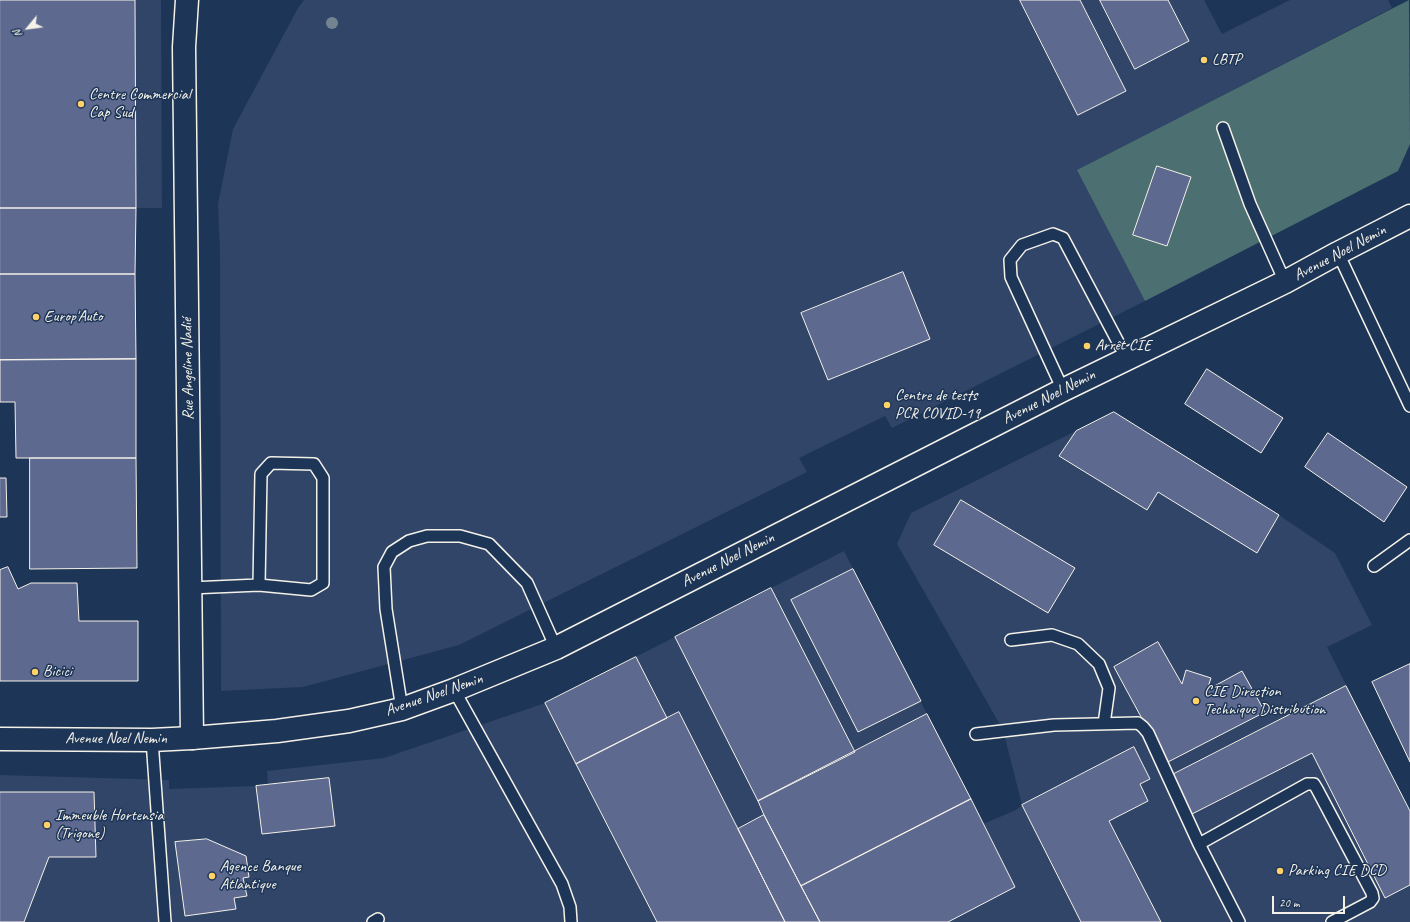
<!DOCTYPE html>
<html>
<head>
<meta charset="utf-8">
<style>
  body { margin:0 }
  #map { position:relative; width:1410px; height:922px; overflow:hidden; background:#1d3557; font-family:Caveat,sans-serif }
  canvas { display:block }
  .north { position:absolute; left:8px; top:8px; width:40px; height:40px; -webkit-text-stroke:3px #1d3557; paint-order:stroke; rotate:241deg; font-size:11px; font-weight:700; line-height:16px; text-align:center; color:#f4f1e8 }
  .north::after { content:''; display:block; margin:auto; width:14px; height:18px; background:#f4f1e8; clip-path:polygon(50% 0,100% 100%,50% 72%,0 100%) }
  .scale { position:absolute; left:1272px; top:896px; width:73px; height:18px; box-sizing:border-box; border:2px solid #f4f1e8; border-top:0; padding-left:5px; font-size:12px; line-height:14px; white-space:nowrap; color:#f4f1e8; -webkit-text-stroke:3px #1d3557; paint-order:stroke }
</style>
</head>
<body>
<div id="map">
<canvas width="1410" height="922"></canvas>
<div class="north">N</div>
<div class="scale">20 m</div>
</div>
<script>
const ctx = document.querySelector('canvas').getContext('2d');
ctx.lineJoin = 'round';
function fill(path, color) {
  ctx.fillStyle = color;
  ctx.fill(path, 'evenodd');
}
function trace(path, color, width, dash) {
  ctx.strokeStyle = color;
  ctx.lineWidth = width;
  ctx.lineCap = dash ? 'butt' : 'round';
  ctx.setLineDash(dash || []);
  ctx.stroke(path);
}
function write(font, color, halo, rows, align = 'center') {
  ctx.font = font + ' Caveat,sans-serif';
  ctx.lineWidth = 3;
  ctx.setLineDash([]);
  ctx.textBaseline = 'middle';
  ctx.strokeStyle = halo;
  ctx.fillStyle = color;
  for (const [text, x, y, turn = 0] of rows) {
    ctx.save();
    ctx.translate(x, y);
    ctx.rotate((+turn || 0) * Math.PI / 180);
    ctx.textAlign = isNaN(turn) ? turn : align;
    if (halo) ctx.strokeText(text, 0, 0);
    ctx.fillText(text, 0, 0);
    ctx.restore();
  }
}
fill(new Path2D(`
  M0 0H161L162 208H136Z
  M304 0H1204L1222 34 1290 0H1388L1392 8 1078 170 1145 301 892 428 885 416 799 458 807 472 459 645 303 687 221 691 220 251 218 204 233 129 298 8Z
  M1114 412 1279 515 1335 553 1372 625 1327 647 1410 811V922H0V775L169 780V789L256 786 268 785 267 771 384 758 545 703 844 551 983 824 1016 810 1022 805 1003 730 897 544 911 513Z`), '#304568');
fill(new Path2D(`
  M1409 0 1410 144 1398 171 1145 301 1077 170Z`), '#4c6f71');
const building = new Path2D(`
  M0 0H135L136 208H0Z
  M1020 0H1080L1126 91 1078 115Z
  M1100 0H1168L1189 41 1135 69Z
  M1157 166 1191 177 1167 246 1133 235Z
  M0 208H136L135 274H0Z
  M903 272 930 339 828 380 801 313Z
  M0 274H135L136 359 0 360Z
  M136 359V458H16L15 402H0V360Z
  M1207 369 1283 418 1261 453 1185 404Z
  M1114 412 1279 515 1257 553 1158 492 1147 510 1059 456 1076 431Z
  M1328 433 1407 487 1384 522 1305 467Z
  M30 458H136L137 568 30 569Z
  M0 478H6L7 517H0Z
  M961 500 1075 568 1048 613 934 545Z
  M8 567 18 589 31 583H77L79 621H138V681H0V570Z
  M853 569 921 701 858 732 791 600Z
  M771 588 855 752 758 801 675 637Z
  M1158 642 1182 684 1186 670 1211 678 1207 690 1242 671 1265 712 1166 763 1114 667Z
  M636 657 667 718 576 764 545 703Z
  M1410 664V762L1372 682Z
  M1346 686 1410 811V885L1385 898 1312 753 1192 814 1172 775Z
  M679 712 738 829 785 922H657L576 764Z
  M927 714 971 799 801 886 764 815 758 801Z
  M1134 747 1150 779 1140 784 1148 801 1109 821 1161 922H1081L1022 805Z
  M329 778 335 826 262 834 256 786Z
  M0 792H94L96 857H49L24 922H0Z
  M971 799 1015 887 948 922H820L801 886Z
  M764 815 801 886 820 922H785L738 829Z
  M207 839 246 856 249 877 243 878 247 896 234 898 236 909 185 916 175 842Z`);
fill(building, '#5e6990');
trace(building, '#f4f1e8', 1);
const lane = new Path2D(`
  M1223 128 1250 204 1285 282
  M1338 253 1410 406
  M1063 390 1011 277 1010 260 1022 245 1053 234 1063 238 1127 359
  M271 463 314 464 323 478V583L311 590 259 585 261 474Z
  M1374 566 1410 540
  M190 588 259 585
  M1011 640 1052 635 1078 644 1099 664 1109 688 1104 724
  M454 690 562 884 570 907 571 922
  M402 709 386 609 384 567 392 552 409 541 427 536H460L489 544 527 583 556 648
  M976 734 1054 725 1138 723 1143 727 1148 733 1199 844 1239 922
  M152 740 165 922
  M1199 844 1307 784H1314L1317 789 1372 893 1373 898 1370 902 1332 922
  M373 922 378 919`);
const street = new Path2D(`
  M187 0 184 47 192 738`);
const secondary = new Path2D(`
  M0 739 152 740 192 738 277 731 349 721 402 709 454 690 556 648 1063 390 1285 282 1338 253 1410 216`);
trace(lane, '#f4f1e8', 14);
trace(street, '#f4f1e8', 25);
trace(secondary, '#f4f1e8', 25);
trace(lane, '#1d3557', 11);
trace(street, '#1d3557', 22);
trace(secondary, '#1d3557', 22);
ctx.fillStyle = '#738490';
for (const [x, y] of [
  [332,23]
]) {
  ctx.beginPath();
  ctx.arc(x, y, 6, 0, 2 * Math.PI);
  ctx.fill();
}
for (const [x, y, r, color] of [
  [1204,60,4,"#ffd166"],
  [81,104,4,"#ffd166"],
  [36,317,4,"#ffd166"],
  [1087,346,4,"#ffd166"],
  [887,405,4,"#ffd166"],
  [35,672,4,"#ffd166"],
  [1196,701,4,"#ffd166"],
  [47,825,4,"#ffd166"],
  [1280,871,4,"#ffd166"],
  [212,876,4,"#ffd166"]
]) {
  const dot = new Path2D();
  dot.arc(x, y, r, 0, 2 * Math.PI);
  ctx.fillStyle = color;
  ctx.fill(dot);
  trace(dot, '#1d3557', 1.5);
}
write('16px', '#f4f1e8', '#1d3557', [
  ["LBTP",1212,60],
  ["Centre Commercial",89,95],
  ["Cap Sud",89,113],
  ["Europ'Auto",44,317],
  ["Arrêt CIE",1095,346],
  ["Centre de tests",895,396],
  ["PCR COVID-19",895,414],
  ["Bicici",43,672],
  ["CIE Direction",1204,692],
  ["Technique Distribution",1204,710],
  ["Immeuble Hortensia",55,816],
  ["(Trigone)",55,834],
  ["Agence Banque",220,867],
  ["Atlantique",220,885],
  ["Parking CIE DCD",1288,871]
], 'left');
write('16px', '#f4f1e8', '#1d3557', [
  ["Avenue Noel Nemin",1340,253,-28],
  ["Rue Angeline Nadié",188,369,-91],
  ["Avenue Noel Nemin",1049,397,-27],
  ["Avenue Noel Nemin",728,560,-27],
  ["Avenue Noel Nemin",434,695,-19],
  ["Avenue Noel Nemin",116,739]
]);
</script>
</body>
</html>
